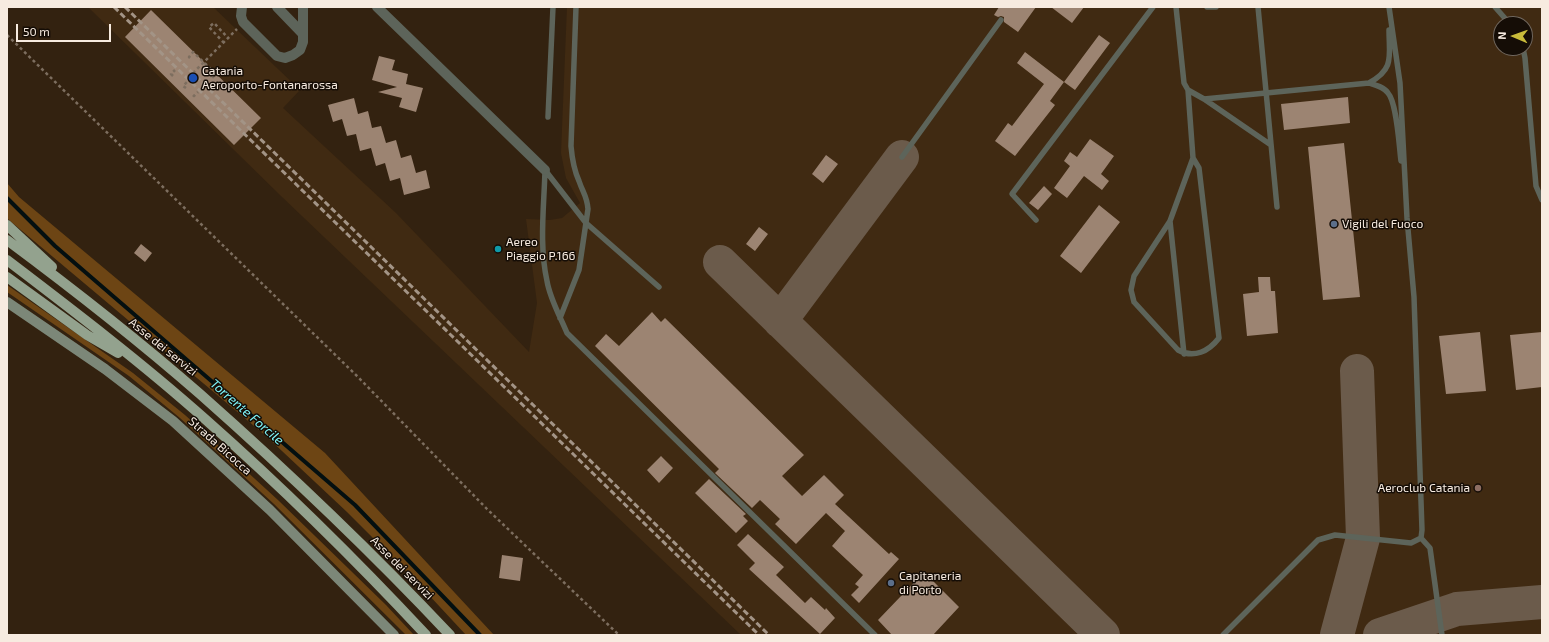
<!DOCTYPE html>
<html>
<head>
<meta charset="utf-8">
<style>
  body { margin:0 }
  #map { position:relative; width:1549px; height:642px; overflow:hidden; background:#332210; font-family:"Exo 2",sans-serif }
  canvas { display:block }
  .frame { position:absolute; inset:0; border:8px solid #f7ebe0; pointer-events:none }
  .north { position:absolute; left:1493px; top:16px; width:40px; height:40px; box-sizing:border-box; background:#150d06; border:1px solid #6f665d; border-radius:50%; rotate:272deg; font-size:11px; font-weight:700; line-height:16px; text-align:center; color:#f7ebe0 }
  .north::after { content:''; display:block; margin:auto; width:14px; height:18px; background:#c9bb3a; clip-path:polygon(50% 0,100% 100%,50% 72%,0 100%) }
  .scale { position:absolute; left:16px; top:24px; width:95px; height:18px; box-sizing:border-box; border:2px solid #f7ebe0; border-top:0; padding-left:5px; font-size:12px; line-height:14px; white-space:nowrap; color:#f7ebe0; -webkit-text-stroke:3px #150d06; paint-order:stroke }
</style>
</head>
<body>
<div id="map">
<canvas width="1549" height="642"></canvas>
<div class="frame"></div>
<div class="north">N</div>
<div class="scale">50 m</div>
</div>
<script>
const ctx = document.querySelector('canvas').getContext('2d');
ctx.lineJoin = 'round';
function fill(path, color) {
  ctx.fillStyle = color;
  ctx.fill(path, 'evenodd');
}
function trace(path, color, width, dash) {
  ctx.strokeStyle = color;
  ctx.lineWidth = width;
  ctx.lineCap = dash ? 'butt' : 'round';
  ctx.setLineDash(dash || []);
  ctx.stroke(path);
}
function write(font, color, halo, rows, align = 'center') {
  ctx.font = font + ' "Exo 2",sans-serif';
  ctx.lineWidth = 3;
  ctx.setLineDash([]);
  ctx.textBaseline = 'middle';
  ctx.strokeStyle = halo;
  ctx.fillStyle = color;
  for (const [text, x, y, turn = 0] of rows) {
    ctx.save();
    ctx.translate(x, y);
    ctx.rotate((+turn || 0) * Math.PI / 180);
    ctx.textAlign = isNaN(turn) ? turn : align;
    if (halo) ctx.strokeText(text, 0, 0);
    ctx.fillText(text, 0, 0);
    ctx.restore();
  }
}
fill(new Path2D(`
  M88 7H213L300 90 283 108 396 213 529 352 537 303 526 219 550 220 562 218 580 203 566 178 561 153 567 7H1542V635H741L281 196ZM1501 24H1525V48H1501Z`), '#402a12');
fill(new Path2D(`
  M7 183 19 197 325 453 494 635H466L414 579 347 512 266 436 9 220 7 218Z
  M7 285 133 373 185 415 278 500 386 605 414 635H406L274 504 180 418 129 376 7 292Z`), '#6d4514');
trace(new Path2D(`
  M7 198 55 246 355 505 480 635`), '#030f10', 4);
trace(new Path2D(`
  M720 262 1103 635
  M780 321 902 157
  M1337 635 1363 538 1357 371
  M1380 635 1457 609 1542 602`), '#6b5b4b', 34);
fill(new Path2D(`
  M999 7H1036L1018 32 1004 22V17L1001 16 998 17 994 15Z
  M1051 7H1084L1072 23Z
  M151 10 261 118 234 145 125 37Z
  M1099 35 1110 43 1075 90 1064 82Z
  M1025 52 1064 82 1050 101 1055 105 1015 156 995 141 1008 123 1012 126 1044 84 1017 63Z
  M379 56 395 60 392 70 408 74 406 84 423 88 416 112 399 107 402 98 378 92 397 87 372 80Z
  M1348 97 1350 123 1284 130 1281 104Z
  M354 98 358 114 368 111 372 128 381 126 386 143 396 140 401 158 411 155 416 173 426 170 430 188 404 195 400 178 390 181 385 163 376 166 371 148 360 151 356 134 347 136 342 119 333 122 328 105Z
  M1090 139 1114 156 1101 174 1109 181 1102 190 1084 176 1067 198 1054 188 1070 166 1064 161 1070 152 1077 157Z
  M1344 143 1360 297 1323 300 1308 147Z
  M826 155 838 164 823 183 812 174Z
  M1044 186 1052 194 1038 210 1029 203Z
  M1099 205 1120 222 1081 273 1060 256Z
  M759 227 768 234 755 251 746 244Z
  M141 244 152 253 145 262 134 253Z
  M1258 277H1270L1271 291H1275L1278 333 1247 336 1243 294 1259 292Z
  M652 312 661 322 665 318 804 455 782 476 802 496 824 475 844 495 835 504 889 554 891 552 899 559 859 603 851 595 859 587 855 584 863 575 832 546 845 531 826 513 796 544 775 524 780 519 760 500 752 508 715 473 719 469 595 346 606 334 619 346Z
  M1480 332 1486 391 1446 394 1439 336Z
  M1542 332V387L1516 390 1510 335Z
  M661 456 673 468 659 483 647 470Z
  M709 479 746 514 743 516 748 521 736 533 695 493Z
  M748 534 784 567 776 575 805 603 811 597 825 610 826 608 835 618 820 634 749 569 755 563 737 545Z
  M502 555 523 558 520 581 499 578Z
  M924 572 959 607 933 635H892L878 620Z`), '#9c8472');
trace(new Path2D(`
  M7 35 358 377 487 509 619 635
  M224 43 209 27 214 23 229 39
  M190 58 189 57 193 52 216 74 211 79 210 78
  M193 73 237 29
  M173 76 171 74 175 70
  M186 88 183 86 187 82
  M193 95 194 96 198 92`), '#7d6e5f', 2.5, [3, 3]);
trace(new Path2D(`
  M1176 7 1184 83 1188 90 1204 99 1271 145
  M1207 7H1216
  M1258 7 1277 207
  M1495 7 1510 24
  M1523 48 1525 58 1536 186 1542 200
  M1369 83C1376 85 1384 87 1388 93 1397 103 1399 146 1401 161
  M1188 90 1193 158 1170 221 1134 276 1131 290 1134 302 1178 350C1194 359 1209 351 1219 338L1199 168 1193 158
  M1204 99 1369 83C1395 69 1389 56 1389 30
  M548 117 553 7
  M902 157 1001 20
  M545 170C544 207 539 245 547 281 550 299 560 316 567 333L875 635
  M545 170 586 223 659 287
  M1036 220 1012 194 1153 7
  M1170 221 1184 354
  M560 318 579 270 588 209C587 196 583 193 579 181 574 170 572 158 571 146L576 7
  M1421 538 1430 548 1442 635
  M1223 635 1318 540 1335 535 1411 543 1421 538 1422 530 1414 297 1407 218 1400 83 1389 7`), '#5d645a', 5.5);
trace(new Path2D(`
  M242 7 241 16 243 22 277 56 285 58 293 55 300 50 303 42V7
  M277 7 303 34
  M377 7 545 170`), '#5d645a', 10);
trace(new Path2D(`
  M7 302 105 369 173 421 270 510 394 635`), '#7c8778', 10);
trace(new Path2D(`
  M7 225 52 267
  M7 240C73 289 138 340 200 394 287 471 371 551 450 635
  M7 260C74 311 142 363 205 419 282 487 356 560 426 635
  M7 277 87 335 118 353`), '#93a28e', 10);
trace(new Path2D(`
  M114 7 759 635
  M125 7 769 635`), '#a39486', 3, [6, 3]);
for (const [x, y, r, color] of [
  [193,78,5,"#1a4fb4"],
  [1334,224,4,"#5c6f8a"],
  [498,249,4,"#0f9aa8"],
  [1478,488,4,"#8d6e63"],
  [891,583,4,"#5c6f8a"]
]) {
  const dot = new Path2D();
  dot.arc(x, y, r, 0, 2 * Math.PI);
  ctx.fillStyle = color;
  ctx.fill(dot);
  trace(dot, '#150d06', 1.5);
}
write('12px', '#f7ebe0', '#150d06', [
  ["Catania",202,71],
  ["Aeroporto-Fontanarossa",202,85],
  ["Vigili del Fuoco",1342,224],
  ["Aereo",506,242],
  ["Piaggio P.166",506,256],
  ["Aeroclub Catania",1470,488,"right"],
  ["Capitaneria",899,576],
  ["di Porto",899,590]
], 'left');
write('12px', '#f7ebe0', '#150d06', [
  ["Asse dei servizi",163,347,39],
  ["Strada Bicocca",220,446,42],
  ["Asse dei servizi",402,568,45]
]);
write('italic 13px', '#7ff6fa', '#150d06', [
  ["Torrente Forcile",247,412,41]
]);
</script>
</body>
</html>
